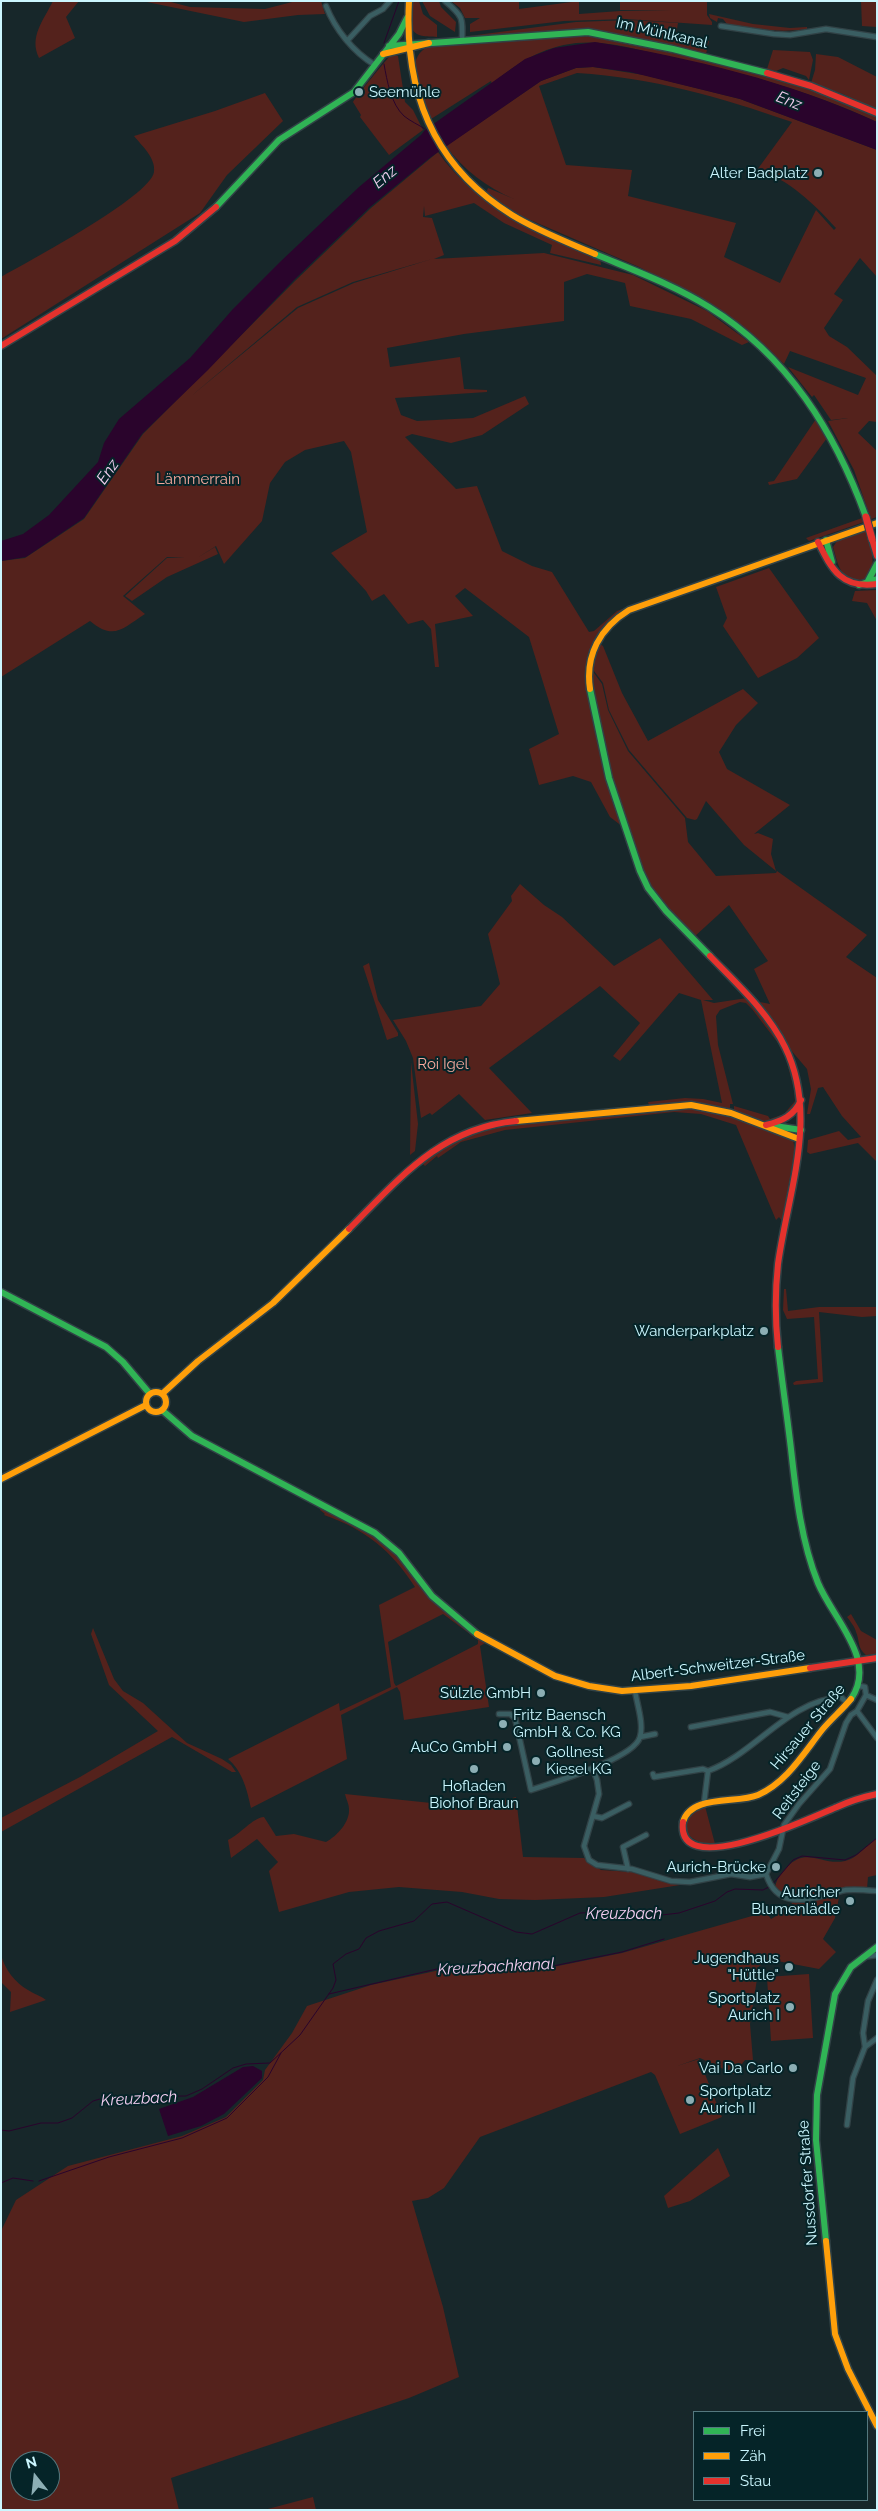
<!DOCTYPE html>
<html>
<head>
<meta charset="utf-8">
<style>
  body { margin:0 }
  #map { position:relative; width:878px; height:2511px; overflow:hidden; background:#17272a; font-family:Raleway,sans-serif }
  canvas { display:block }
  .frame { position:absolute; inset:0; border:2px solid #cbf6fe; pointer-events:none }
  .legend { position:absolute; left:693px; top:2411px; width:175px; height:90px; box-sizing:border-box; background:#052428; border:1px solid #54787e; margin:0; padding:6px 9px; list-style:none; font-size:15px; color:#cbf6fe }
  .legend li { display:flex; align-items:center; gap:10px; height:25px }
  .legend b { width:25px; border:1px solid #54787e }
  .north { position:absolute; left:10px; top:2451px; width:50px; height:50px; box-sizing:border-box; background:#052428; border:1px solid #54787e; border-radius:50%; rotate:344deg; font-size:14px; font-weight:700; line-height:20px; text-align:center; color:#cbf6fe }
  .north::after { content:''; display:block; margin:auto; width:18px; height:22px; background:#8caeb4; clip-path:polygon(50% 0,100% 100%,50% 72%,0 100%) }
</style>
</head>
<body>
<div id="map">
<canvas width="878" height="2511"></canvas>
<div class="frame"></div>
<ul class="legend">
<li><b style="height:6px;background:#30b455"></b>Frei</li>
<li><b style="height:6px;background:#ff9f0a"></b>Zäh</li>
<li><b style="height:6px;background:#e5322d"></b>Stau</li>
</ul>
<div class="north">N</div>
</div>
<script>
const ctx = document.querySelector('canvas').getContext('2d');
ctx.lineJoin = 'round';
function fill(path, color) {
  ctx.fillStyle = color;
  ctx.fill(path, 'evenodd');
}
function trace(path, color, width, dash) {
  ctx.strokeStyle = color;
  ctx.lineWidth = width;
  ctx.lineCap = dash ? 'butt' : 'round';
  ctx.setLineDash(dash || []);
  ctx.stroke(path);
}
function write(font, color, halo, rows, align = 'center') {
  ctx.font = font + ' Raleway,sans-serif';
  ctx.lineWidth = 4;
  ctx.setLineDash([]);
  ctx.textBaseline = 'middle';
  ctx.strokeStyle = halo;
  ctx.fillStyle = color;
  for (const [text, x, y, turn = 0] of rows) {
    ctx.save();
    ctx.translate(x, y);
    ctx.rotate((+turn || 0) * Math.PI / 180);
    ctx.textAlign = isNaN(turn) ? turn : align;
    if (halo) ctx.strokeText(text, 0, 0);
    ctx.fillText(text, 0, 0);
    ctx.restore();
  }
}
fill(new Path2D(`
  M53 1H79L66 17 75 38 39 58C29 37 43 21 53 1Z
  M142 1H167L190 7 265 9 296 1H321L325 14 298 15 244 22Z
  M413 1H419L423 14 437 25V37C426 36 416 38 411 27Z
  M422 1H439L441 7 456 22 455 32 430 16Z
  M451 1H519V9L579 1V14L620 11H671L620 10V2L623 1H707V15L712 22V25L626 19 564 21 470 32V24L480 18H465L460 8Z
  M861 1H877V27L862 26Z
  M709 14 753 24 790 28 807 27V29C780 33 754 29 727 24L723 19 718 18 717 22 710 18Z
  M630 20 678 23 676 35 709 41 706 54 605 32 469 36 576 22Z
  M587 36 726 64 772 76 869 112 877 116V122C808 90 736 71 662 55 634 49 605 40 576 43 542 47 517 63 492 84L491 81 431 119 423 99H421C416 80 407 57 429 46Z
  M773 50 810 52 813 60 809 80 806 76 783 68 776 71 767 69Z
  M392 54 398 56 405 102 413 110 423 130 389 155 360 117 361 115 353 102C355 98 388 57 392 54Z
  M816 54 838 57 877 77V110L843 94 811 83 815 70Z
  M593 67 644 75 740 99 877 150V277L860 258 834 294 843 300 824 328 829 336 847 347 877 376V422L869 421 858 433 877 451V517L871 519 854 470 828 421 848 418 831 420 814 395 812 397 788 367 858 395 866 378 790 351 784 364 748 330 702 299 639 267 521 216 486 193 488 188 514 199C486 187 464 170 446 146L541 81 576 68ZM577 73C654 78 719 97 792 122L757 170C788 178 815 205 836 228L834 230 816 210 780 283 724 257 736 223 628 196 632 170 566 165 539 86Z
  M265 93 283 121 227 175 200 213 1 339V277C27 262 150 197 154 172 156 158 142 146 134 136L215 111Z
  M438 152C477 208 540 232 600 258L601 265 550 253 552 245 504 223 474 203 425 216 424 206 423 217 432 218 444 255 434 259 544 253 633 275 707 311 749 342 742 345 691 319 630 306 625 283 587 274 564 282V321L464 334 387 348 390 367 460 357 464 389 487 390V392L395 398 401 415 417 421 473 418 525 396 529 404 482 435 451 443 412 434 405 437 456 489 477 486 502 551 532 566 552 572 589 632 594 631 617 611 648 599C645 603 635 606 628 609 604 619 592 638 586 662L602 684 608 710 628 751 685 818 688 842 716 876 776 873 805 896 776 873 777 871 867 935 846 957 877 978V1162L858 1143 810 1154 807 1152 808 1140 839 1131 848 1140 861 1137 842 1116 823 1087 818 1088 810 1114H807L811 1089 807 1069 790 1049 760 1002 770 1004 754 969 768 961 729 905 694 937 678 922 650 885 642 870 631 833 610 817 591 782 573 776 539 785 529 749 559 734 529 637 465 588 455 596 473 616 435 624 439 667H435L431 629 423 620 408 624 384 594 372 601 366 591 331 553 367 532 351 452 344 441 305 450 285 462 270 483 262 521 224 564 216 546 197 558 215 547 218 554 167 577 132 601 125 596 167 558H185L167 557 123 596 145 614C123 628 114 641 90 621L1 677V561L25 558 84 519 143 434 295 281 371 208ZM432 259 354 283 298 308 190 397 297 307 353 282Z
  M816 419 827 438 797 479 769 485 768 482 774 481Z
  M862 518 864 522 809 541 806 538Z
  M866 530C870 542 877 564 869 576 867 579 863 580 859 580 840 582 837 560 833 547L837 541Z
  M769 568 819 638 797 658 758 678 723 626 727 618 716 587Z
  M877 590V621L867 603 852 601 855 591Z
  M599 643 603 646 622 693 648 741 743 689 758 703 736 725 719 752 727 769 790 805 754 834 758 833 773 839 771 854 776 871 744 845 706 801 697 819 695 820 687 818 629 750 609 710 603 683 591 667Z
  M520 884 544 905 562 917 614 966 660 938 713 1000H703L714 1003 747 998C759 1013 772 1028 781 1044 796 1070 813 1120 767 1123 757 1123 744 1116 734 1112V1106L768 1116 770 1119 784 1114 795 1101 794 1089 786 1059 778 1043 752 1009 746 1003 740 1002 720 1010 716 1016 718 1045 733 1104H730V1111L702 1104 649 1105 648 1102 685 1098 703 1099 722 1103 701 1000 679 993 620 1061 613 1056 640 1023 600 986 489 1068 532 1113 485 1120 459 1094 432 1115 430 1113 421 1118 413 1058 406 1041 393 1020 481 1006 500 984 488 934 512 901 511 896Z
  M369 963 378 1000 398 1033V1036L387 1040 363 966Z
  M411 1062 418 1124 415 1151 410 1155Z
  M691 1107 726 1114 793 1139 795 1151 782 1221 779 1217 776 1220 736 1125 701 1114 674 1112 505 1130 461 1142 438 1158 437 1156 425 1166 422 1163C444 1118 641 1112 691 1107Z
  M784 1289H786L788 1311 819 1307H877V1316L862 1317 819 1312 823 1382 794 1385 793 1383 796 1381 818 1379 814 1317 787 1319 783 1310Z
  M320 1507 365 1528 394 1550 425 1590 487 1642 480 1646 489 1707 404 1720 400 1692 397 1687 341 1715 347 1759 251 1808C247 1790 243 1772 228 1759L339 1703 340 1711 391 1687 379 1605 415 1587C392 1551 365 1529 324 1515L325 1514 320 1510ZM443 1614 478 1640V1644L396 1686 394 1683 388 1642Z
  M851 1614 861 1631 877 1640V1654L866 1655C857 1648 860 1641 856 1632 855 1627 850 1621 847 1617Z
  M93 1628 114 1679 123 1691 143 1703 187 1743 222 1759 231 1765 236 1772H232L172 1737 1 1832V1818L80 1777 158 1731 109 1685 91 1634Z
  M345 1794 460 1806V1810H477L505 1804 504 1800 516 1797 523 1857 584 1858 601 1870 632 1872 680 1885 604 1897 535 1900 499 1899 462 1892 399 1887 349 1892 279 1912 269 1871 278 1862 257 1839 231 1858 228 1840C241 1834 252 1818 264 1817L276 1836 294 1834 326 1842C337 1836 350 1822 349 1809 349 1804 346 1799 345 1794Z
  M705 1806 715 1844C698 1847 672 1829 690 1813 693 1810 700 1808 705 1806Z
  M877 1838V1875L868 1877 867 1889C841 1892 795 1906 775 1887 777 1878 781 1874 787 1867 807 1846 822 1866 845 1861 858 1858 866 1845 877 1838Z
  M840 1892 835 1918 823 1939 836 1952 819 1969 772 1960 759 1966 750 2024 753 2060H745L734 2074 700 2058 677 2066 699 2059 722 2117 680 2134 655 2075 651 2072 480 2137 444 2188 428 2198 412 2201 443 2307 459 2377 409 2398 171 2478 179 2510H1V2231L16 2200 68 2166 182 2136 226 2117 263 2080 265 2070 292 2033 307 2006 371 1985 440 1970 553 1967 622 1953 766 1912 771 1919 778 1915 776 1911 780 1905H791L793 1901ZM20 2461H50V2491H20Z
  M1 1955C5 1969 15 1983 28 1990 34 1994 41 1996 46 2000L10 2012 11 1992 1 1982Z
  M809 1974 813 2038 771 2041 767 1977Z
  M718 2148 730 2176 690 2201 668 2208 664 2196Z
  M313 2497 316 2510H264Z`), '#54221c');
fill(new Path2D(`
  M595 42C692 58 788 81 877 122V150L740 99 630 72 593 67 576 68 541 81 431 157 370 207 294 280 208 370 142 434 84 518 26 557 1 561V541L23 534 49 515 98 462 104 443 119 419 190 358 233 309 280 262 359 187 421 135 425 130 525 59 554 48Z
  M253 2066 262 2071V2078L224 2114 201 2126 168 2136 159 2109 193 2097 243 2067Z`), '#2a042c');
trace(new Path2D(`
  M384 43 399 1
  M384 64C387 81 391 104 404 116 410 121 419 125 425 129
  M329 1994 441 1968 553 1966 622 1952 664 1939
  M1 2130 9 2131 41 2123H58L72 2118 93 2101 107 2097 186 2096 202 2089 233 2068 246 2064 270 2063 300 2035 333 1988 336 1980 333 1964 346 1954 359 1949 366 1938 379 1931 414 1921 432 1904 447 1902 516 1932 532 1934 580 1913 622 1911 653 1916 679 1913 715 1901 727 1892 735 1889 763 1890 771 1886 793 1860 802 1856 845 1860 856 1855 877 1838
  M39 2181 109 2157 182 2138 227 2118 268 2077 281 2053
  M1 2183 13 2178 33 2181`), '#2a042c', 1);
const street = new Path2D(`
  M445 1C463 16 463 18 462 40
  M326 6C335 29 353 52 375 65
  M721 26 774 34 790 35 826 29 877 37
  M347 41 370 16 383 9 390 1
  M859 1686 865 1687 866 1695
  M866 1695 877 1700
  M857 1711 851 1715 846 1723 830 1769 799 1804 784 1825 779 1849 766 1874C779 1915 816 1896 846 1890 856 1889 866 1890 877 1891
  M857 1711 877 1738
  M857 1711 866 1695
  M499 1714H510L515 1718 531 1790C551 1783 634 1759 640 1737 644 1724 637 1704 635 1691
  M691 1727 770 1712 788 1717
  M640 1737 655 1734
  M593 1769 597 1780 599 1794 584 1846 589 1860 597 1865 632 1869 671 1881 690 1882 731 1874 750 1877 766 1874
  M653 1774 654 1777 703 1769 708 1771
  M704 1803 708 1771C756 1753 787 1701 841 1697L847 1703
  M593 1816 602 1818 629 1804
  M628 1869 623 1847 646 1835
  M863 1957 877 1955
  M865 2047 877 2038
  M847 2125 853 2078 865 2047 863 2033 868 2001 877 1980`);
const fast = new Path2D(`
  M389 46 588 32 673 49 767 73
  M216 207 279 140 354 92 399 34 407 18
  M595 254C633 270 674 285 709 307 788 356 835 432 866 517
  M826 540 832 562
  M868 581 877 564
  M859 585 877 579
  M590 689 609 778 640 871 648 888 666 911 710 956
  M775 1126 801 1130
  M1 1292 106 1347 123 1362 150 1394
  M778 1347C782 1381 787 1415 791 1449 796 1494 801 1541 818 1583 833 1619 878 1660 851 1699
  M162 1410 192 1436 375 1533 399 1553 432 1596 477 1634
  M826 2241 816 2140 817 2095 835 1994 851 1967 877 1947`);
const slow = new Path2D(`
  M409 1C404 91 433 166 512 215 538 231 567 242 595 254
  M383 54 429 43
  M590 689C585 655 600 628 629 610L877 523
  M516 1121 691 1105 731 1113 799 1139
  M146 1402a10 10 0 1 1 20 0a10 10 0 1 1-20 0Z
  M162 1394 198 1361 273 1303 349 1229
  M1 1479 146 1405
  M477 1634 555 1676 589 1686 622 1691 691 1686 810 1668
  M683 1822C691 1794 737 1804 758 1795 787 1782 803 1754 822 1730 831 1719 842 1710 851 1699
  M826 2241 835 2334 848 2369 877 2426`);
const jam = new Path2D(`
  M767 73 811 86 877 113
  M1 346 175 241 216 207
  M872 539 877 556
  M818 542C832 570 842 589 877 584
  M710 956C737 984 768 1012 785 1047 819 1116 788 1192 778 1264 775 1292 775 1319 778 1347
  M766 1125C782 1121 794 1116 801 1100
  M349 1229C399 1179 440 1128 516 1121
  M810 1668 877 1658
  M683 1822C675 1883 815 1816 837 1807 850 1801 863 1797 877 1794`);
trace(street, '#314246', 7);
trace(fast, '#314246', 9);
trace(slow, '#314246', 9);
trace(jam, '#314246', 9);
trace(street, '#3a5e62', 4.5);
trace(fast, '#30b455', 6);
trace(slow, '#ff9f0a', 6);
trace(jam, '#e5322d', 6);
const jamBridge = new Path2D(`
  M866 517 872 539`);
trace(jamBridge, '#314246', 9, []);
trace(jamBridge, '#e5322d', 7);
for (const [x, y, r, color] of [
  [359,92,5,"#8caeb4"],
  [818,173,5,"#8caeb4"],
  [764,1331,5,"#8caeb4"],
  [541,1693,5,"#8caeb4"],
  [503,1724,5,"#8caeb4"],
  [507,1747,5,"#8caeb4"],
  [536,1761,5,"#8caeb4"],
  [474,1769,5,"#8caeb4"],
  [776,1867,5,"#8caeb4"],
  [850,1901,5,"#8caeb4"],
  [789,1967,5,"#8caeb4"],
  [790,2007,5,"#8caeb4"],
  [793,2068,5,"#8caeb4"],
  [690,2100,5,"#8caeb4"]
]) {
  const dot = new Path2D();
  dot.arc(x, y, r, 0, 2 * Math.PI);
  ctx.fillStyle = color;
  ctx.fill(dot);
  trace(dot, '#052428', 2);
}
write('15px', '#cbf6fe', '#052428', [
  ["Im Mühlkanal",662,33,13],
  ["Albert-Schweitzer-Straße",718,1666,-7],
  ["Hirsauer Straße",808,1727,-50],
  ["Reitsteige",797,1790,-53],
  ["Nussdorfer Straße",808,2183,-94]
]);
write('15px', '#cbf6fe', '#052428', [
  ["Seemühle",369,92,"left"],
  ["Alter Badplatz",808,173],
  ["Wanderparkplatz",754,1331],
  ["Sülzle GmbH",531,1693],
  ["Fritz Baensch",513,1715,"left"],
  ["GmbH & Co. KG",513,1732,"left"],
  ["AuCo GmbH",497,1747],
  ["Gollnest",546,1752,"left"],
  ["Kiesel KG",546,1769,"left"],
  ["Hofladen",474,1786,"center"],
  ["Biohof Braun",474,1803,"center"],
  ["Aurich-Brücke",766,1867],
  ["Auricher",840,1892],
  ["Blumenlädle",840,1909],
  ["Jugendhaus",779,1958],
  ["\"Hüttle\"",779,1975],
  ["Sportplatz",780,1998],
  ["Aurich I",780,2015],
  ["Vai Da Carlo",783,2068],
  ["Sportplatz",700,2091,"left"],
  ["Aurich II",700,2108,"left"]
], 'right');
write('15px', '#f5a89c', '#052428', [
  ["Lämmerrain",198,479],
  ["Roi Igel",443,1064]
]);
write('italic 16px', '#f5cff2', '#052428', [
  ["Enz",789,101,22],
  ["Enz",385,177,-40],
  ["Enz",108,472,-55],
  ["Kreuzbach",624,1914],
  ["Kreuzbachkanal",496,1967,-3],
  ["Kreuzbach",139,2099,-3]
]);
</script>
</body>
</html>
